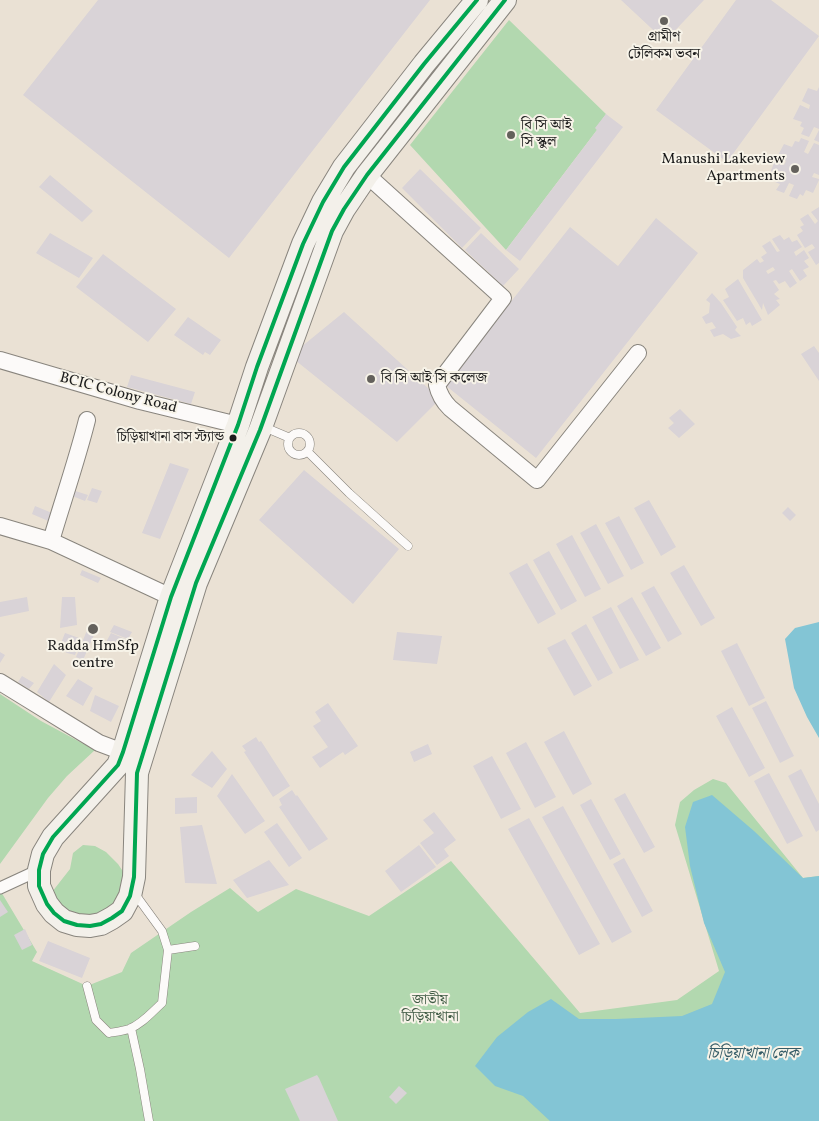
<!DOCTYPE html>
<html>
<head>
<meta charset="utf-8">
<style>
  body { margin:0 }
  canvas { display:block; background:#eae1d4 }
</style>
</head>
<body>
<canvas width="819" height="1121"></canvas>
<script>
const ctx = document.querySelector('canvas').getContext('2d');
ctx.lineJoin = 'round';
function fill(path, color) {
  ctx.fillStyle = color;
  ctx.fill(path, 'evenodd');
}
function trace(path, color, width, dash) {
  ctx.strokeStyle = color;
  ctx.lineWidth = width;
  ctx.lineCap = dash ? 'butt' : 'round';
  ctx.setLineDash(dash || []);
  ctx.stroke(path);
}
function write(font, color, halo, rows, align = 'center') {
  ctx.font = font + ' Vollkorn,"Noto Serif Bengali",serif';
  ctx.lineWidth = 4;
  ctx.setLineDash([]);
  ctx.textBaseline = 'middle';
  ctx.strokeStyle = halo;
  ctx.fillStyle = color;
  for (const [text, x, y, turn = 0] of rows) {
    ctx.save();
    ctx.translate(x, y);
    ctx.rotate((+turn || 0) * Math.PI / 180);
    ctx.textAlign = isNaN(turn) ? turn : align;
    if (halo) ctx.strokeText(text, 0, 0);
    ctx.fillText(text, 0, 0);
    ctx.restore();
  }
}
fill(new Path2D(`
  M509 20 606 114 596 128 597 130 506 250 410 145Z
  M0 694 41 721 95 750 67 776 48 798 0 864Z
  M713 779 726 783 803 878 819 876V1121H0V890L37 952 32 961 87 986 122 972 131 953 191 912 230 888 258 912 296 889 369 916 451 861 580 1013 677 1000 719 971 675 825 680 802 694 790Z
  M83 845 95 846 106 852 118 864 124 873 126 883 111 909 90 916 65 912 52 892 70 869 73 853Z`), '#b2d8af');
fill(new Path2D(`
  M819 622V738L807 717 794 688 785 639 795 628Z
  M712 795 754 831 803 878 819 876V1121H550L523 1096 495 1086 475 1066 497 1037 528 1012 551 999 579 1019H616L682 1016 712 1004 725 972 704 923 690 866 685 827 693 802Z`), '#83c5d5');
fill(new Path2D(`
  M98 0H430L229 258 23 95Z
  M621 0H704L665 41Z
  M736 0H771L819 36 727 162 656 110Z
  M819 87V129L814 127 809 137 801 134 804 128 800 126 802 122 793 119 800 105 809 109 810 105 802 101 808 88 817 91Z
  M606 114 623 127 520 261 506 250 597 130 595 128Z
  M819 130V142L814 140Z
  M801 138 809 141 804 152 808 154 814 143 819 145V175L814 173 812 177 819 179V180L813 193 806 190 803 196 800 194 797 199 789 196 794 185 789 183 784 193 776 190 780 184 775 182 777 178 769 175 775 161 784 165 786 161 777 157 784 144 792 147 795 141 799 142Z
  M420 169 481 228 462 248 402 188Z
  M50 175 93 211 82 222 39 187Z
  M819 207V263L816 265 808 252 815 248 812 244 805 248 797 235 803 231 800 227 804 225 800 219 808 214 815 224 818 221 811 212Z
  M656 218 698 253 536 458 445 385 570 227 618 266Z
  M50 233 93 258 79 278 36 253Z
  M481 233 519 269 503 286 465 250Z
  M780 235 784 240 789 237 792 242 797 240 802 247 794 252 796 256 804 250 809 258 804 261 809 267 803 270 807 276 800 281 792 269 789 271 797 283 790 288 785 281 779 284 776 280 773 281 779 290 774 294 780 299 776 300 780 305 768 315 763 303 762 310 743 278V270L757 259 760 263 764 261 761 257 767 253 762 246 770 241 777 252 780 251 772 239ZM773 267 775 270 768 274 766 271Z
  M103 254 176 309 148 342 76 287Z
  M738 279 762 320 752 326 750 322 746 325 743 318 737 321 723 300 729 297 725 289Z
  M712 293 721 303 737 327 735 330 741 336 731 339 723 334 714 337 710 330 716 328 712 322 706 324 702 317 709 313 710 303 706 300Z
  M344 312 440 399 397 442 290 356Z
  M188 317 221 340 210 355 205 352 203 355 174 335Z
  M814 346 819 353V381L801 354Z
  M131 375 195 392 191 404 127 387Z
  M680 409 695 424 679 438 668 428 674 423 669 418Z
  M170 463 189 469 160 539 142 533Z
  M304 470 399 549 353 604 259 520Z
  M92 488 102 491 97 503 87 500Z
  M69 489 88 495 85 501 67 494Z
  M649 500 676 547 661 556 634 508Z
  M35 506 57 515 53 523 32 514Z
  M788 507 796 515 790 521 782 513Z
  M619 516 644 563 631 570 605 523Z
  M596 524 624 576 608 584 580 533Z
  M572 535 601 589 585 597 556 544Z
  M549 551 577 601 561 610 533 560Z
  M527 563 556 614 538 624 509 573Z
  M684 565 715 618 701 626 670 573Z
  M82 570 101 578 98 583 80 575Z
  M654 586 682 634 668 642 641 593Z
  M27 597 29 611 0 617V602Z
  M62 597H75L77 625 60 628Z
  M632 597 661 648 646 656 617 606Z
  M611 607 639 660 620 669 592 617Z
  M90 623 98 626 83 660 76 657Z
  M586 624 613 673 598 681 571 633Z
  M114 625 132 632 128 639 110 632Z
  M397 632 442 636 437 664 393 660Z
  M65 633 82 639 75 655 67 653 59 648Z
  M111 633 128 640 123 651 105 644Z
  M565 639 592 686 574 696 547 648Z
  M737 643 765 698 749 706 721 651Z
  M0 652 5 655 0 663Z
  M54 664 66 675 49 702 37 692Z
  M22 676 34 683 29 689 18 682Z
  M78 679 93 688 83 706 66 696Z
  M95 695 119 706 111 722 90 711Z
  M766 701 794 756 780 763 752 708Z
  M328 703 358 746 345 755 343 752 320 768 312 757 328 747 313 726 321 721 315 712Z
  M732 707 765 768 749 777 716 716Z
  M564 731 592 784 573 795 544 742Z
  M256 737 259 742 261 741 290 786 273 797 244 752 246 751 242 746Z
  M526 742 556 797 535 808 506 753Z
  M428 744 432 754 414 762 410 752Z
  M212 751 227 769 212 788 191 775Z
  M492 756 521 809 501 819 473 766Z
  M801 769 819 804V830L816 832 788 776Z
  M769 773 803 836 787 844 754 781Z
  M232 774 265 821 245 834 217 796Z
  M292 790 296 796 297 795 328 839 309 851 279 807 282 805 279 799Z
  M625 793 655 847 644 853 614 799Z
  M197 797V813L175 814V798Z
  M591 799 621 854 610 860 580 805Z
  M563 806 632 932 612 943 542 817Z
  M434 812 456 840 444 849 449 856 437 865 420 843 434 833 423 820Z
  M529 818 600 944 579 955 508 829Z
  M277 823 302 858 289 867 264 832Z
  M202 825 217 884 185 883 180 827Z
  M419 845 436 867 401 892 385 871Z
  M624 858 653 911 642 917 613 864Z
  M269 860 289 885 247 898 233 880Z
  M0 900 8 912 0 917Z
  M25 929 32 945 22 950 14 935Z
  M48 941 90 958 82 978 39 961Z
  M317 1075 319 1078 338 1121H300L285 1089Z
  M399 1086 407 1093 396 1104 389 1097Z`), '#d9d3d7');
const service = new Path2D(`
  M264 427 290 438
  M288 444a11 11 0 1 1 22 0a11 11 0 1 1-22 0Z
  M308 452 349 493 408 546
  M135 894 162 931 168 950
  M87 986 96 1020 109 1033C115 1032 123 1031 129 1029 142 1024 152 1012 162 1003L168 950 195 946
  M131 1028 140 1069 149 1121`);
const pedestrian = new Path2D(`
  M0 888 39 870`);
const minor = new Path2D(`
  M367 175 503 298 437 385C439 394 443 401 450 408L537 480 638 353
  M0 360 140 401 238 425
  M87 420C77 460 63 500 51 541L171 597
  M0 526 51 541
  M0 682 99 743 123 752`);
const secondary = new Path2D(`
  M477 0 424 64 344 167 323 202 303 244 257 367 238 425 171 597 123 752 118 765 53 837 43 854 39 870V886L47 904 54 913 64 921 77 925 90 926 101 924 112 918 122 911 130 896 134 877 137 773 196 583 260 430 332 231 344 209 367 175 505 0`);
trace(service, '#89857e', 9);
trace(pedestrian, '#89857e', 13);
trace(minor, '#89857e', 18);
trace(secondary, '#89857e', 24);
trace(service, '#fcfaf9', 8);
trace(pedestrian, '#fcfaf9', 11);
trace(minor, '#fcfaf9', 16);
trace(secondary, '#f3f0ea', 22);
trace(new Path2D(`
  M477 0 424 64 344 167 323 202 303 244 257 367 238 425 171 597 123 752 118 765 53 837 43 854 39 870V886L47 904 54 913 64 921 77 925 90 926 101 924 112 918 122 911 130 896 134 877 137 773 196 583 260 430 332 231 344 209 367 175 505 0`), '#00a651', 4);
for (const [x, y, r, color] of [
  [664,21,5,"#64615c"],
  [511,135,5,"#64615c"],
  [795,169,5,"#64615c"],
  [371,379,5,"#64615c"],
  [233,438,4.5,"#1c1c1c"],
  [93,629,6,"#64615c"]
]) {
  const dot = new Path2D();
  dot.arc(x, y, r, 0, 2 * Math.PI);
  ctx.fillStyle = color;
  ctx.fill(dot);
  trace(dot, '#f7f3e8', 2);
}
write('14px', '#1c1c1c', '#f7f3e8', [
  ["চিড়িয়াখানা বাস স্ট্যান্ড",224,438]
], 'right');
write('15px', '#1c1c1c', '#f7f3e8', [
  ["গ্রামীণ",664,38],
  ["টেলিকম ভবন",664,55],
  ["বি সি আই",521,126,"left"],
  ["সি স্কুল",521,143,"left"],
  ["Manushi Lakeview",785,160,"right"],
  ["Apartments",785,177,"right"],
  ["বি সি আই সি কলেজ",381,379,"left"],
  ["Radda HmSfp",93,647],
  ["centre",93,664]
]);
write('15px', '#1c1c1c', '#f7f3e8', [
  ["BCIC Colony Road",118,394,15]
]);
write('15px', '#405b45', '#f7f3e8', [
  ["জাতীয়",430,1001],
  ["চিড়িয়াখানা",430,1018]
]);
write('italic 16px', '#345b66', '#f7f3e8', [
  ["চিড়িয়াখানা লেক",753,1055]
]);
</script>
</body>
</html>
